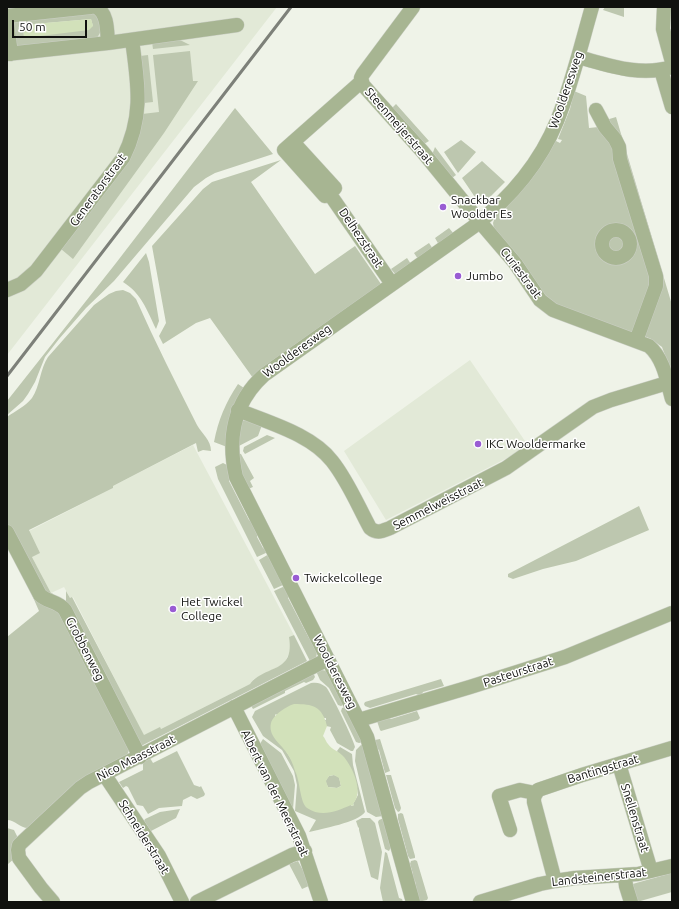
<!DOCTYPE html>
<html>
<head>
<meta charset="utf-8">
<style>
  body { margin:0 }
  #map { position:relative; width:679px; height:909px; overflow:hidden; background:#eff3e8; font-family:Ubuntu,sans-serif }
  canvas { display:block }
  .frame { position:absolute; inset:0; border:8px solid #10110e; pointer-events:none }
  .scale { position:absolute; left:12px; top:20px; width:75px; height:18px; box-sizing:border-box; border:2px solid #10110e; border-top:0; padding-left:5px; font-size:12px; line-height:14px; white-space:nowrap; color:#10110e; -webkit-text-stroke:3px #fff; paint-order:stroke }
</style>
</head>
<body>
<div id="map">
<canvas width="679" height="909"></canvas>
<div class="frame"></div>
<div class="scale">50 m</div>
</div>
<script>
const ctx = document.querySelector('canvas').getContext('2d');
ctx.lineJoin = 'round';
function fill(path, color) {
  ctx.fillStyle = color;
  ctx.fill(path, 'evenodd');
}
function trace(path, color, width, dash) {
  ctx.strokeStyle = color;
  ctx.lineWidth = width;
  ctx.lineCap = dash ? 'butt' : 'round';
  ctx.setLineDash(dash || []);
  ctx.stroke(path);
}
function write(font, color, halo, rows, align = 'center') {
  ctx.font = font + ' Ubuntu,sans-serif';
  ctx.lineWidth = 3;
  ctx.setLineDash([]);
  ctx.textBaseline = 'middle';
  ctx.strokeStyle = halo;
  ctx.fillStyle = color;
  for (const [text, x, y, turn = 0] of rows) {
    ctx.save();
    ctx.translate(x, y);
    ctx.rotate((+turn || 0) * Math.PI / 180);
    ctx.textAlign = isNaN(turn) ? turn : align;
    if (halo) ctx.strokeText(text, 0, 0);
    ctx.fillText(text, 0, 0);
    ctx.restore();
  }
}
fill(new Path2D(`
  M7 7H277L7 355Z
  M470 360 527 444 513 455 386 520 344 451Z
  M193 445 294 635 290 637 291 649 284 664 254 679 250 684 161 729 159 728 144 736 73 597 70 598 64 587 51 593 32 557 29 531 113 488V486Z`), '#e2e9d7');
fill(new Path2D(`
  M605 7H624V17L603 10Z
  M98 12 101 31 97 38 20 47 14 43 12 20ZM91 19 93 26 24 37 23 25Z
  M178 39 190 45 153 49 152 42Z
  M190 51 193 81H198L164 133 73 259 61 249 142 114 159 112 153 55Z
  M148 55 153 102 144 103 140 56Z
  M574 91 586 96 589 128 608 126 606 120 616 117 672 305V374L662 347 651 339 635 332 633 333 561 308 540 292 494 229 493 223 495 217 554 140 560 143 562 140 558 139 570 109Z
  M396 104 429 141 424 144 392 108Z
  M235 108 273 154 215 173 206 178 194 187 114 281 86 308 59 339 45 357 35 382 28 394 23 401 7 415V401L116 263Z
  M461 140 476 152 458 173 444 152Z
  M435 147 456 175 452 178 432 155Z
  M281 160 251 182 315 274 355 246 381 284 296 344 253 378 210 318 196 323 163 344 159 336 166 323 152 246 203 189 212 182Z
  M482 161 505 182 487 200 479 203 462 178Z
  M449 228 454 234 439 245 435 238Z
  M429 243 433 249 418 259 414 253Z
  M146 253 149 262 159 321 156 329C147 310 141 293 123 282Z
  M407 258 411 264 396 275 391 269Z
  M123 290 130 293 136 299C155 342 176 383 197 425 202 434 211 440 211 451L203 450 198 452 196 443 113 486V488L29 530 40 553 32 557 51 593H52L56 599 48 597 7 526V417C15 411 26 406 32 398 40 386 40 369 48 357L94 305 109 294 116 291Z
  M238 384 244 388 227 447 214 442C218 420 226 402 238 384Z
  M245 420 262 425 258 436 237 447 242 421Z
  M267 435 275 438 245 454 243 451 244 447Z
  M237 453 241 454 254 478 250 481 253 487 248 489 243 478Z
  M223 463 227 465 231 477 229 481 249 520 253 522 258 533 257 537 263 548 267 550 268 552 257 557 218 479 215 467Z
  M639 506 649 530 576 561 543 569 513 579 508 577V574Z
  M269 554 283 585 274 589 259 560Z
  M26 581 57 607 130 747 127 756 28 828C20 828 15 820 7 820V637L39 611Z
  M285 586 290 595 288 598 309 638 313 640C317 651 320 655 311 663L274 591Z
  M66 591 70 598 72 597 144 735 160 727 161 729 250 684C266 664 295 674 289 637L294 635 307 661 143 745H140L66 602Z
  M322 670 327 671 345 704 341 706 338 705 329 688 320 680 316 671Z
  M313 672 315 677 313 680 306 683 304 682 285 691V693L253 709 250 704Z
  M441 679 444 686 423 692 421 696 416 694 370 708 365 706 364 704 365 702Z
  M311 683C317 682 321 683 326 687 331 693 354 740 355 747L353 751H351L337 743 330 730 331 727 326 726 325 720H326V718L277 715 276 714 275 715 284 748 295 765 352 806 354 805 353 804 358 795 357 789 337 751 340 747 352 754 353 765 365 812C359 822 321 829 309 832L316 820 295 811 297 785 294 771 282 750 263 736 252 717 255 711Z
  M347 706 363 742 359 743 356 742 341 711 342 708Z
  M417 711 420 718 418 720 381 731 380 730 377 721 387 717 391 719Z
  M263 739 281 753 293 776 295 785 293 809 258 747Z
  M380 739 390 771 385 773 379 750 376 748 375 740Z
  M361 745H364L383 816 376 817 367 812 355 761 356 750Z
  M177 751 194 785 200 787 201 786 205 794 204 796 197 799 191 796 183 800 182 806 159 808 148 814 143 806 137 805 128 787 126 786 123 788 119 782 143 770V762L150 758 153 763Z
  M334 775 339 777 341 786 337 788 328 787 325 781 329 776Z
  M386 775H391L401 808 400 811 398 812 395 808Z
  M180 809 176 818 151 831 144 821 145 819 160 812Z
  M401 813 403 814 415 856V858L410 859 408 856 398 819V814Z
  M362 818H370L375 823 382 852 378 880 371 877 359 830V828L358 827 356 821Z
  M384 818 391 847 389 851 385 849 378 822 379 820Z
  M7 828 14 830 17 836 15 858 8 864 7 863Z
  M385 852 387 853 399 898 402 899 403 902H383L380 888Z
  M415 860 417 861 428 898 427 900 418 902 415 895 417 891 415 881 411 878 413 874 410 864 411 861Z
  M298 861 311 885 302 889 289 864Z
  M672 873V892L637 902 629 885Z`), '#bdc7af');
fill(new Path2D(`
  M91 19 93 26 89 30 24 38 23 25Z
  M294 704C313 704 322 706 327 726L323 736C325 738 326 742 328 744 332 750 339 751 344 757 353 768 364 792 353 804L354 805 352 806 351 805C337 811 322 818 307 808 300 803 300 780 295 771 293 764 290 757 286 752 280 743 268 736 271 723 273 715 287 706 294 704ZM334 775 339 778 341 786 337 788 328 787 326 781 329 776Z`), '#d2e1ba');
const minor = new Path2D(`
  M413 7 363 74 361 78 363 85 422 151 480 222 515 263 536 294 540 300 553 310 649 346C664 359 667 381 672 399
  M664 8 663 29 672 62
  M7 16 91 7
  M7 23 11 54
  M108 43 237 25
  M7 54 108 43C107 31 108 13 96 7
  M578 57C608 65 640 77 672 67
  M661 70 672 107
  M362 81 284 150 325 196 329 193 392 284
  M596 110 605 127 615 139 619 147 620 159 656 276V286L636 341
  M293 142 335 188 329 193
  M602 244a14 14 0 1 1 28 0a14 14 0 1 1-28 0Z
  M7 290 21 284 36 271 123 158C144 116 138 84 132 40
  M238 410C269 423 311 434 332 461 348 481 358 506 370 528 377 534 382 531 390 528L506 468 593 407 611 400 667 383 672 378
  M7 532 40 595C47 602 58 601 65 610L140 757
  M234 707 299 836 321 902
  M359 720 470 687 565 657 672 613
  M619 764 651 871
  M104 774 159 856 182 902
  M510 830 499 796 520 790 535 793
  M625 876 626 886 631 902
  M555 881 534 802V797L538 790 582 775 672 748
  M53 902 41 888 19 858 18 850 19 845 80 788 89 782 328 659
  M197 902 292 855 305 851
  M413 902 367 737 236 477C227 438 234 402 264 375L473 227C509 199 540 163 557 121 572 84 581 45 592 7
  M480 902 540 884 555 881 575 878 638 874 672 866`);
trace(minor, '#cbcfc5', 15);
trace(minor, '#a7b592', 14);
trace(new Path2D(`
  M7 376 291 7`), '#7d8079', 3);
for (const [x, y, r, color] of [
  [443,207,4,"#995cd3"],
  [458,276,4,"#995cd3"],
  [478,444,4,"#995cd3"],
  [296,578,4,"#995cd3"],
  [173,609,4,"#995cd3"]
]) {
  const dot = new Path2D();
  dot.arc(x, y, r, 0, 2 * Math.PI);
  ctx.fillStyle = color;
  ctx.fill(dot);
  trace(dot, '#fff', 1.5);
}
write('12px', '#10110e', '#fff', [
  ["Woolderesweg",566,90,-71],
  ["Steenmeijerstraat",399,126,49],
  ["Generatorstraat",98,190,-54],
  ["Delhezstraat",361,238,56],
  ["Curiestraat",521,273,53],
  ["Woolderesweg",297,351,-36],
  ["Semmelweisstraat",438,504,-27],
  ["Grobbenweg",85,649,63],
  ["Woolderesweg",335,672,63],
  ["Pasteurstraat",518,672,-18],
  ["Nico Maasstraat",136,758,-27],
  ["Bantingstraat",603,769,-17],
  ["Albert van der Meerstraat",275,793,64],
  ["Snellenstraat",635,818,73],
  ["Schneiderstraat",144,837,58],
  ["Landsteinerstraat",599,877,-6]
]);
write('12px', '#10110e', '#fff', [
  ["Snackbar",451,200],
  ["Woolder Es",451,214],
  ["Jumbo",466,276],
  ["IKC Wooldermarke",486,444],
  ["Twickelcollege",304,578],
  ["Het Twickel",181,602],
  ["College",181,616]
], 'left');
</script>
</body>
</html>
